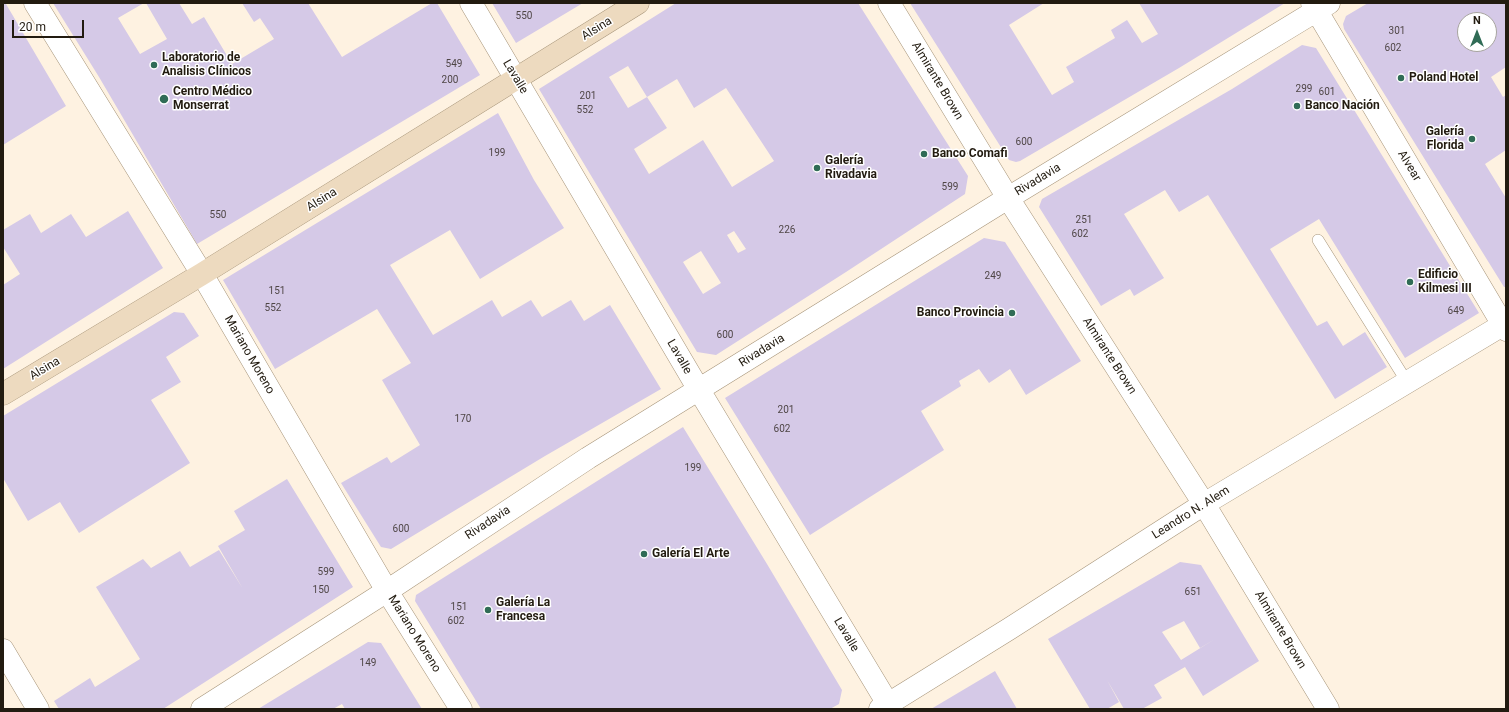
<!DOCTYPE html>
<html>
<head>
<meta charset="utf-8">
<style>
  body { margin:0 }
  #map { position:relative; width:1509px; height:712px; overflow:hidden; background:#fef2e1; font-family:Roboto,sans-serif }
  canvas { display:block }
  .frame { position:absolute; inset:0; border:4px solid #221b10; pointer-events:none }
  .north { position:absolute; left:1457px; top:12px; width:40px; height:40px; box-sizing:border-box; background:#fff; border:1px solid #a7a49f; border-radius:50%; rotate:0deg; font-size:11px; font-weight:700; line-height:16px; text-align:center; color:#221b10 }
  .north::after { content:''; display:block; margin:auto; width:14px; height:18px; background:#306c56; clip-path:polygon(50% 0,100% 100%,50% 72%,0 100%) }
  .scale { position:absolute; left:12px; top:20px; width:72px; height:18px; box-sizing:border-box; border:2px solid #221b10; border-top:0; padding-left:5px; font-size:12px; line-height:14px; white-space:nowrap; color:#221b10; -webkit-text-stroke:3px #fff; paint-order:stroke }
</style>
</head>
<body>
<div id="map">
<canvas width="1509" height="712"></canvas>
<div class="frame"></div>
<div class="north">N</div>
<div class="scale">20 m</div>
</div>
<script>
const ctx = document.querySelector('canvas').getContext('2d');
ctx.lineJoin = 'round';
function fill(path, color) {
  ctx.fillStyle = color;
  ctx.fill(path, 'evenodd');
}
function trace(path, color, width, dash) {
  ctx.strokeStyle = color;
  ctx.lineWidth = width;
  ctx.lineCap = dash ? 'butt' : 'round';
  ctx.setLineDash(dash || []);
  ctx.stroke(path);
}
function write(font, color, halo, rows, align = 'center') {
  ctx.font = font + ' Roboto,sans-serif';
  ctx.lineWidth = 3;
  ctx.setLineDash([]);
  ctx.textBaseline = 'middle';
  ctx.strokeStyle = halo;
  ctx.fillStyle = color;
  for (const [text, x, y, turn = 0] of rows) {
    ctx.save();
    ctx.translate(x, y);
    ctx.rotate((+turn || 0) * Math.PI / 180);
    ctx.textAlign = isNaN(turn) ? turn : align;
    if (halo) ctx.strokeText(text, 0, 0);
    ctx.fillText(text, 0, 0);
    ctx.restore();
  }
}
fill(new Path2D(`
  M3 3 6 4 66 106 3 145Z
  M53 3H144L118 18 140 54 167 39 146 3H179L192 24 204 17 232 64 274 39 260 18 254 22 242 3H308L342 57 432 3H437L480 75 197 244 99 77Z
  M492 3H583L516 43Z
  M676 3H858L968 176 965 194 846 272 716 355 697 352 539 89ZM628 66 647 97 628 108 609 77ZM677 79 694 108 726 88 774 161 732 187 703 140 649 174 634 149 667 128 647 97ZM734 231 746 249 738 253 727 235ZM701 251 721 283 703 294 683 262Z
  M910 3H1044L1009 25 1052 95 1074 82 1066 67 1115 38 1111 30 1127 20 1142 43 1158 34 1139 3H1285L1179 68 1020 161 1016 162 1009 160Z
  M1368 3H1506V67L1491 77 1503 97 1506 95V150L1485 164 1506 198V287H1504L1344 29 1343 24 1346 16ZM1465 20H1489V44H1465Z
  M1302 45 1316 48 1479 313 1405 358 1319 219 1270 249 1317 326 1327 321 1343 346 1365 332 1387 367 1335 399 1208 195 1179 212 1165 190 1124 214 1164 278 1134 296 1130 289 1101 306 1039 207 1042 199 1232 89Z
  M498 113 534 180 564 228 480 279 450 230 390 265 433 335 492 300 502 317 531 300 542 317 571 300 584 321 610 305 661 389 545 456 391 549 381 547 341 483 387 457 391 463 420 445 382 380 411 363 377 309 275 369 223 280Z
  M128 211 163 268 3 369V285L20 274 3 247V230L30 214 41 233 71 214 86 237Z
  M984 238 1005 242 1081 361 1026 395 1010 369 989 383 979 369 959 381 961 386 921 411 944 450 810 535 725 398Z
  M174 312 184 313 199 336 166 357 181 382 151 400 190 463 79 533 60 502 28 521 3 478V416Z
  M683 427 767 564 842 690 839 704 830 709H481L415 601 416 595Z
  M287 479 353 587 163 709H59L54 701 90 678 95 687 140 659 96 587 143 559 151 568 180 551 190 567 219 550 243 589 218 546 245 530 234 511Z
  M1180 562 1201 565 1259 661 1203 696 1185 667 1154 685 1162 698 1142 709H1124L1107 680 1119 702 1107 709H1090L1048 639ZM1184 621 1200 648 1215 639 1181 660 1162 632Z
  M368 642 381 643 422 709H345L342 704 333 709H258Z
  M995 671 1017 709H931Z`), '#d5c9e7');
const lane = new Path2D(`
  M1318 240 1407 382`);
const street = new Path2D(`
  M35 3 202 274 387 591 461 709
  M471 3 699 390 891 709
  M889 3 1008 198 1204 504 1328 709
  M1312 3 1506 330
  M3 650 38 709
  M202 709 387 591 588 458 1008 198 1329 3
  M880 709 1009 629 1204 504 1506 323`);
const secondary = new Path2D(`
  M3 394 202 274 638 3`);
trace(lane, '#a69479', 12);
trace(street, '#a69479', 23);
trace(secondary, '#a69479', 23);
trace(lane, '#fff', 11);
trace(street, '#fff', 22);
trace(secondary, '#eddabf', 22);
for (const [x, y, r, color] of [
  [154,65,4,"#306c56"],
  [1401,78,4,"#306c56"],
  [164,99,5,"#306c56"],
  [1297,106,4,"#306c56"],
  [1472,139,4,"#306c56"],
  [924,154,4,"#306c56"],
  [817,168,4,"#306c56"],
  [1410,282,4,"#306c56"],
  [1012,313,4,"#306c56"],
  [644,554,4,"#306c56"],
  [488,610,4,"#306c56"]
]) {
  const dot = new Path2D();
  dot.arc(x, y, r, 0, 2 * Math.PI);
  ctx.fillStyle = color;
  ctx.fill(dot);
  trace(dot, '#fff', 1.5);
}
write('10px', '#4f4646', null, [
  ["550",524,16],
  ["301",1397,31],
  ["602",1393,48],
  ["549",454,64],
  ["200",450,80],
  ["299",1304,89],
  ["601",1327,92],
  ["201",588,96],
  ["552",585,110],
  ["600",1024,142],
  ["199",497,153],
  ["599",950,187],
  ["550",218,215],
  ["251",1084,220],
  ["226",787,230],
  ["602",1080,234],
  ["249",993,276],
  ["151",277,291],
  ["552",273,308],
  ["649",1456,311],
  ["600",725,335],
  ["201",786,410],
  ["170",463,419],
  ["602",782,429],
  ["199",693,468],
  ["600",401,529],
  ["599",326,572],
  ["150",321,590],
  ["651",1193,592],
  ["151",459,607],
  ["602",456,621],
  ["149",368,663]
]);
write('12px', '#221b10', '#fff', [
  ["Alsina",597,29,-32],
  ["Lavalle",515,77,59],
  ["Almirante Brown",937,81,59],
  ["Alvear",1409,166,59],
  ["Rivadavia",1038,180,-31],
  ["Alsina",322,200,-32],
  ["Rivadavia",762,351,-32],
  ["Mariano Moreno",249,355,60],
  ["Almirante Brown",1109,356,57],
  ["Lavalle",679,357,60],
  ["Alsina",45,369,-31],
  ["Leandro N. Alem",1191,513,-32],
  ["Rivadavia",488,523,-33],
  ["Almirante Brown",1280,630,59],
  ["Mariano Moreno",414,634,58],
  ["Lavalle",846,635,59]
]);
write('bold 12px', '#221b10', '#fff', [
  ["Laboratorio de",162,58],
  ["Analisis Clínicos",162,72],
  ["Poland Hotel",1409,78],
  ["Centro Médico",173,92],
  ["Monserrat",173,106],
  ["Banco Nación",1305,106],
  ["Galería",1464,132,"right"],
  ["Florida",1464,146,"right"],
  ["Banco Comafi",932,154],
  ["Galería",825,161],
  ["Rivadavia",825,175],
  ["Edificio",1418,275],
  ["Kilmesi III",1418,289],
  ["Banco Provincia",1004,313,"right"],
  ["Galería El Arte",652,554],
  ["Galería La",496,603],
  ["Francesa",496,617]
], 'left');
</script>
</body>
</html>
